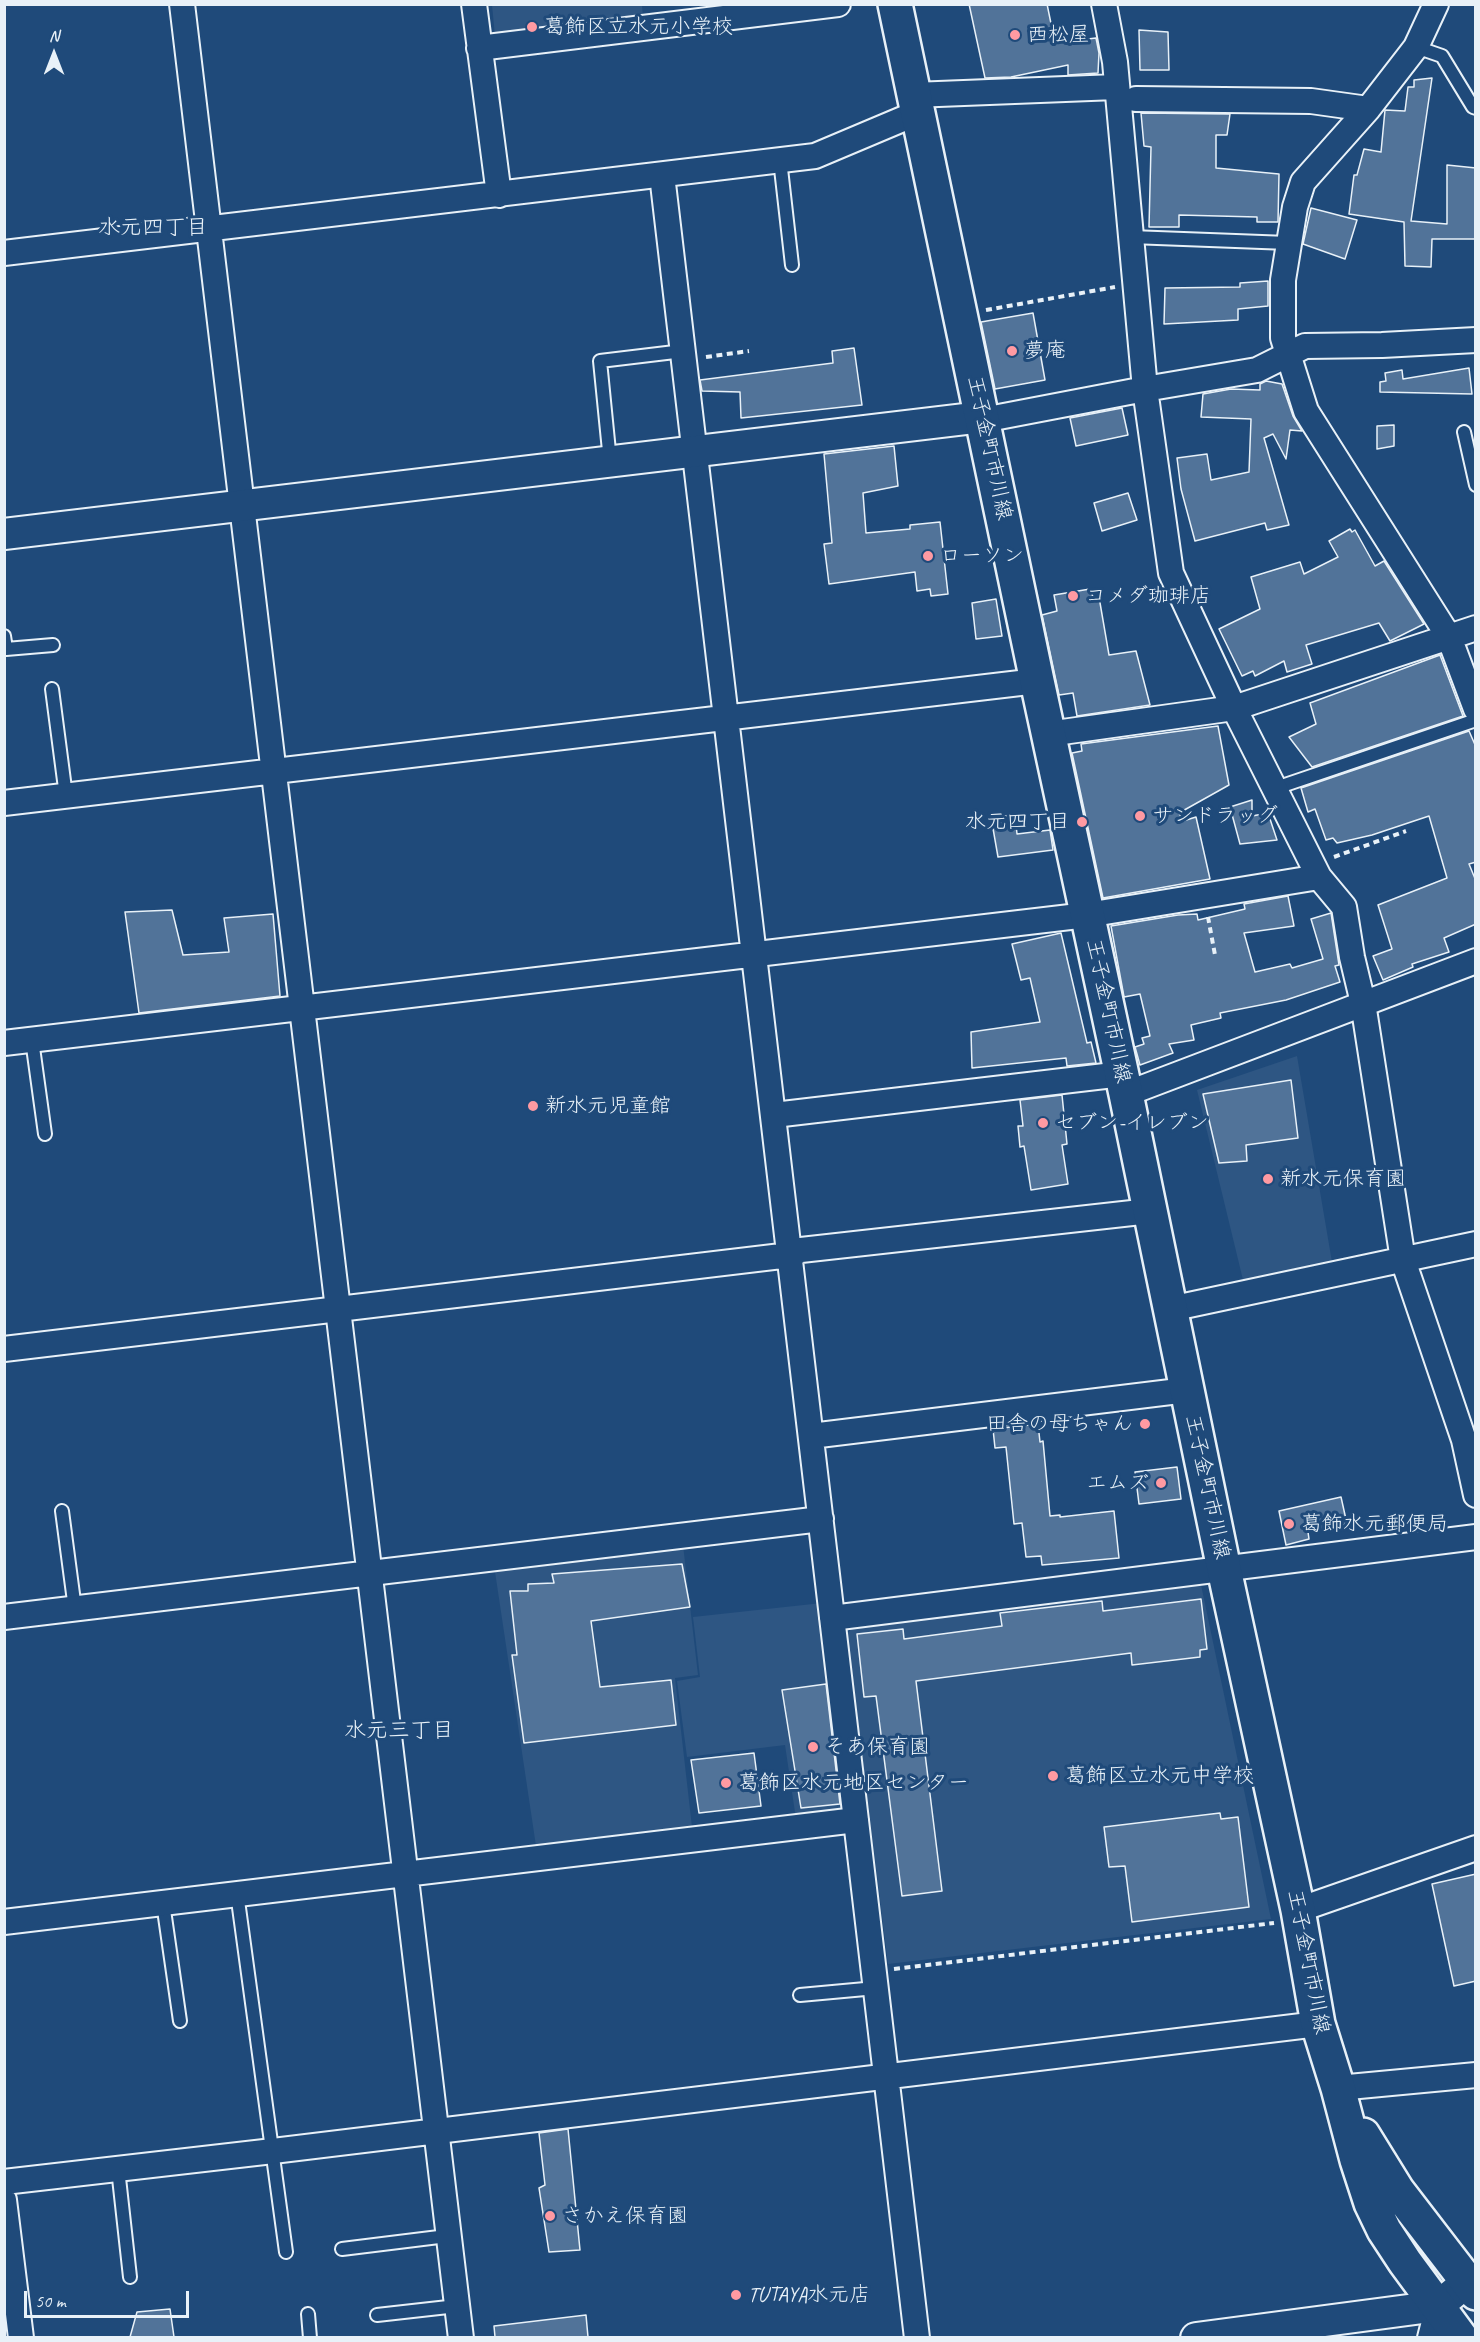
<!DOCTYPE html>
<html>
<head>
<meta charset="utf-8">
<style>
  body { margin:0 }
  #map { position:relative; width:1480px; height:2342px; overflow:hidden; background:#1f4a7a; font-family:Caveat,sans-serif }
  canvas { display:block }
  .frame { position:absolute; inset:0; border:6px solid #e8f1f8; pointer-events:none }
  .north { position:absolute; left:24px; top:24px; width:60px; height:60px; -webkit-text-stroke:4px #1f4a7a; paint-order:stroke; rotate:0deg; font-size:16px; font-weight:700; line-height:24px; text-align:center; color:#e8f1f8 }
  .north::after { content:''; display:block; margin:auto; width:21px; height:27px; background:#e8f1f8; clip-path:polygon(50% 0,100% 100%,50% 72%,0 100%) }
  .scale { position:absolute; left:24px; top:2291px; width:165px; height:27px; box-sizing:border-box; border:3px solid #e8f1f8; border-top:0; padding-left:8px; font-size:18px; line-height:21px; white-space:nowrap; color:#e8f1f8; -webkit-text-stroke:4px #1f4a7a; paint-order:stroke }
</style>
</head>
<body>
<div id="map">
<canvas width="1480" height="2342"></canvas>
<div class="frame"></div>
<div class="north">N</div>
<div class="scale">50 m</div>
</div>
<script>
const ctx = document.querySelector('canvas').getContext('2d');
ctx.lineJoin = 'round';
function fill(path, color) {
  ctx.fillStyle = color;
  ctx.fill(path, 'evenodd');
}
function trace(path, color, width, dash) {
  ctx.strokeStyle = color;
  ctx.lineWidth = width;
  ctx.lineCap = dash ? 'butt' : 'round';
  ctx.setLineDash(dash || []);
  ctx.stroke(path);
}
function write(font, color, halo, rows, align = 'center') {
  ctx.font = font + ' Caveat,"Klee One",sans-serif';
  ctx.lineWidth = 6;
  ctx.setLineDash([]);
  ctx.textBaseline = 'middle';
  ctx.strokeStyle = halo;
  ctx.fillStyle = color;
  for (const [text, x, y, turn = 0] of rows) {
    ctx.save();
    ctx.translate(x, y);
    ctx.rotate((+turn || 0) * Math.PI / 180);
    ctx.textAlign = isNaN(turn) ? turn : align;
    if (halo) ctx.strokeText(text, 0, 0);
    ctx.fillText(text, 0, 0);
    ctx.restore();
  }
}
fill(new Path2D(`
  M492 5H642L643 18 495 36Z
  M1297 1056 1333 1268 1244 1284 1197 1090Z
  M683 1545 698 1675 675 1678 692 1827 536 1846 494 1565Z
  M1200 1580 1271 1919 888 1964 847 1634 856 1623Z
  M822 1603 850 1814 796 1819 785 1745 687 1757 677 1681 700 1677 693 1617Z`), '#2e5683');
const building = new Path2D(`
  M969 4H1047L1055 43 1096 38 1099 53 1098 73 1068 75V65L1011 77 985 78Z
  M1139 30 1168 32 1169 70H1140Z
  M1432 78 1411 221 1447 224V165L1476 168V239H1432L1431 267 1405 266 1404 222 1349 214 1354 175H1357L1364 149 1381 152 1385 110 1405 111 1408 87H1414V80Z
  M1141 113 1230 114 1227 135H1216V168L1279 174 1278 222H1257V217L1179 215V227H1149L1151 147 1144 146Z
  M1311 208 1357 220 1345 259 1303 244Z
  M1268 281V306L1238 309V320L1164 324 1165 288 1240 287V283Z
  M1033 313 1045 380 995 389 981 322Z
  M854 348 862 405 741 418 740 392 702 391 700 380 833 363 832 351Z
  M1469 368 1472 394 1380 392V382L1386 381 1385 373 1402 370 1403 379Z
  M1266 381 1282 384 1293 416 1302 431 1290 430 1286 459 1273 434 1264 438 1289 525 1267 530 1265 523 1195 541 1181 489 1177 458 1207 454 1211 480 1249 472 1251 419 1201 417 1203 394 1231 389 1260 390V384Z
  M1122 408 1128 435 1076 446 1070 418Z
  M1394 425V446L1377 449V426Z
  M894 446 898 486 863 493 866 533 910 529V525L940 522 948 594 931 596 930 589 917 591 915 572 829 584 824 544 832 543 824 454Z
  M1128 493 1137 520 1102 531 1094 503Z
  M1350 529 1352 532 1355 530 1375 566 1384 561 1424 624 1390 641 1379 623 1306 645 1312 664 1287 672 1284 661 1255 676 1253 671 1242 676 1219 629 1260 609 1251 577 1300 562 1304 574 1338 557 1329 541Z
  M1090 589 1093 597H1099L1109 655 1136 651 1150 705 1077 716 1073 693 1059 695 1042 615 1057 611 1054 595Z
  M996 599 1002 636 976 639 972 603Z
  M1440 655 1463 716 1312 767 1289 737 1316 724 1310 703Z
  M1218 726 1229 785 1179 813 1183 821 1196 817 1210 879 1103 898 1072 753 1082 751 1081 744Z
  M1469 731 1476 747V862L1469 864 1476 881V924L1444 938 1449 952 1412 964 1413 967 1383 980 1373 956 1392 949 1378 905 1447 878 1429 816 1372 835 1337 843 1333 838 1326 840 1315 809 1308 812 1301 788Z
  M1252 800V816L1268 813 1277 840 1240 844 1230 807Z
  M1015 815 1017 834 1050 830 1053 850 998 857 991 817Z
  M1288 896 1294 926 1244 933 1255 972 1290 964 1292 968 1323 959 1311 919 1331 913 1339 965 1335 966 1340 982 1286 1000 1220 1013 1221 1018 1191 1025 1194 1040 1169 1044 1173 1053 1140 1065 1135 1047 1144 1044 1142 1038 1150 1036 1140 994 1124 997 1111 926 1178 915 1197 914 1198 920 1245 909 1244 904Z
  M172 910 183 955 229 952 224 918 273 914 280 996 139 1013 125 912Z
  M1061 933 1087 1043 1091 1042 1096 1063 1067 1066 1066 1058 972 1068 971 1032 1040 1022 1030 978 1021 980 1012 944Z
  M1291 1080 1298 1138 1246 1145 1247 1161 1219 1163 1203 1094Z
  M1062 1095 1067 1144 1062 1145 1068 1184 1031 1190 1024 1146 1020 1147 1018 1126H1023L1020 1100Z
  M1038 1424 1040 1442 1043 1441 1050 1516 1060 1515V1517L1114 1511 1119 1558 1042 1565 1041 1556 1026 1557 1022 1523 1014 1524 1006 1447 995 1448 993 1429Z
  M1177 1467 1181 1499 1139 1504 1135 1472Z
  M1341 1497 1347 1524 1308 1532 1309 1539 1286 1545 1279 1511Z
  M682 1564 690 1607 591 1621 600 1687 671 1680 676 1725 524 1743 512 1655H517L510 1591H528V1584L554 1583 552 1574Z
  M1201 1599 1207 1649 1200 1650V1657L1132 1665 1131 1653 916 1681 942 1891 902 1896 876 1696 864 1697 857 1634 903 1629 904 1639 1002 1626 1000 1613 1102 1601 1103 1611Z
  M826 1684 840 1804 801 1808 782 1690Z
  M754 1753 761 1806 699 1813 691 1760Z
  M1220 1813 1221 1819 1238 1817 1249 1907 1132 1922 1125 1866 1109 1867 1104 1827Z
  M1476 1874V1981L1454 1986 1432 1884Z
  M568 2129 580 2250 549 2252 539 2188 545 2185 539 2133Z
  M170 2309 174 2337H130L137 2312Z
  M586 2315 588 2337H495L494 2326Z`);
fill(building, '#517399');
trace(building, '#e8f1f8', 1.5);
const service = new Path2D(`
  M1416 47 1442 56 1473 107 1476 108
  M780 160 792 265
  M1131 237 1288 243
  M1464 432 1476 485
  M610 461 600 361 683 351
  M4 636 6 649 53 645
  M52 689 66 796
  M1276 788 1476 720
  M32 1040 45 1134
  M62 1511 75 1609
  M237 1893 286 2252
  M163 1903 180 2021
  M800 1995 876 1988
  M118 2169 130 2277
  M342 2249 447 2236
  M308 2314 310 2338
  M377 2315 457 2306`);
const minor = new Path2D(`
  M182 4 461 2338
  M474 4 499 195
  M1104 4 1115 62 1145 389 1171 573 1234 708 1319 877 1344 907 1352 957 1363 1003 1403 1260 1464 1440 1476 1495
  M1436 4 1416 47 1368 109 1303 182 1295 207 1283 280V338L1306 411 1449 637 1476 709
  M479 48 838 4
  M913 95 1116 87
  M1136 99 1311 101 1368 109
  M662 175 917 2338
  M4 253 815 156 917 113
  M983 420 1145 389 1257 370 1305 346 1382 345 1476 340
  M1048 734 1234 708 1476 628
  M4 803 1037 681
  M4 1043 1087 915 1319 877
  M1126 1094 1476 961
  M774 1115 1122 1074
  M1170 1309 1476 1244
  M4 1349 790 1255 801 1250 1150 1211
  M811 1436 1187 1390
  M4 1617 821 1519
  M832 1618 1476 1537
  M1298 1910 1476 1848
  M4 1922 856 1820
  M1338 2088 1476 2075
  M4 2182 273 2151 1318 2024
  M4 2200 21 2338
  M1430 2338 1438 2306`);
const tertiary = new Path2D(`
  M4 534 982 417
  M1196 2338 1438 2306 1467 2282`);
const primary = new Path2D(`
  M895 4 1037 681 1126 1094 1224 1569 1298 1910 1318 2024 1338 2088 1357 2160 1371 2203 1384 2230 1405 2262 1461 2338
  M1363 2135 1397 2190 1476 2293`);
trace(service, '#e8f1f8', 16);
trace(minor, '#e8f1f8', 28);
trace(tertiary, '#e8f1f8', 34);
trace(primary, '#e8f1f8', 38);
trace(new Path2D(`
  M986 310 1115 287
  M706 357 749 351
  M1334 857 1406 831
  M1208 917 1215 955
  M894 1969 1274 1923`), '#e8f1f8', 4, [6, 4.5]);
trace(service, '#1f4a7a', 12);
trace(minor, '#1f4a7a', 24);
trace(tertiary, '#1f4a7a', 30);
trace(primary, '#1f4a7a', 33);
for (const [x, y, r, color] of [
  [532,27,6,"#ff9aa2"],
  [1015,35,6,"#ff9aa2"],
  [1012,351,6,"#ff9aa2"],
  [928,556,6,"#ff9aa2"],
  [1073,596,6,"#ff9aa2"],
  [1140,816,6,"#ff9aa2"],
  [1082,822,6,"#ff9aa2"],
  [533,1106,6,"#ff9aa2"],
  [1043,1123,6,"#ff9aa2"],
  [1268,1179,6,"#ff9aa2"],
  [1145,1424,6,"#ff9aa2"],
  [1161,1483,6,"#ff9aa2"],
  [1289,1524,6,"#ff9aa2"],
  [813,1747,6,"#ff9aa2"],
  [1053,1776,6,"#ff9aa2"],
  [726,1783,6,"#ff9aa2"],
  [550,2216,6,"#ff9aa2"],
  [736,2295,6,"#ff9aa2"]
]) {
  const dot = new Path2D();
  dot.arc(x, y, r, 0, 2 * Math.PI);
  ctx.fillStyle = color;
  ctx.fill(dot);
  trace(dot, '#1f4a7a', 2);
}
write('21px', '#e8f1f8', '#1f4a7a', [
  ["葛飾区立水元小学校",544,27],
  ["西松屋",1027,35],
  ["夢庵",1024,351],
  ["ローソン",940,556],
  ["コメダ珈琲店",1085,596],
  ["サンドラッグ",1152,816],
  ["水元四丁目",1070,822,"right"],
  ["新水元児童館",545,1106],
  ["セブン-イレブン",1055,1123],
  ["新水元保育園",1280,1179],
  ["田舎の母ちゃん",1133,1424,"right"],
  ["エムズ",1149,1483,"right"],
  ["葛飾水元郵便局",1301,1524],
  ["そあ保育園",825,1747],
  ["葛飾区立水元中学校",1065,1776],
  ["葛飾区水元地区センター",738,1783],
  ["さかえ保育園",562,2216],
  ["TUTAYA水元店",748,2295]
], 'left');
write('21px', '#e8f1f8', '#1f4a7a', [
  ["王子金町市川線",989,448,78],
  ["王子金町市川線",1108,1011,78],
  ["王子金町市川線",1207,1487,78],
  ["王子金町市川線",1308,1962,79]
]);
write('22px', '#e8f1f8', '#1f4a7a', [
  ["水元四丁目",153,228],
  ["水元三丁目",399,1731]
]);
</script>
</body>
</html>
